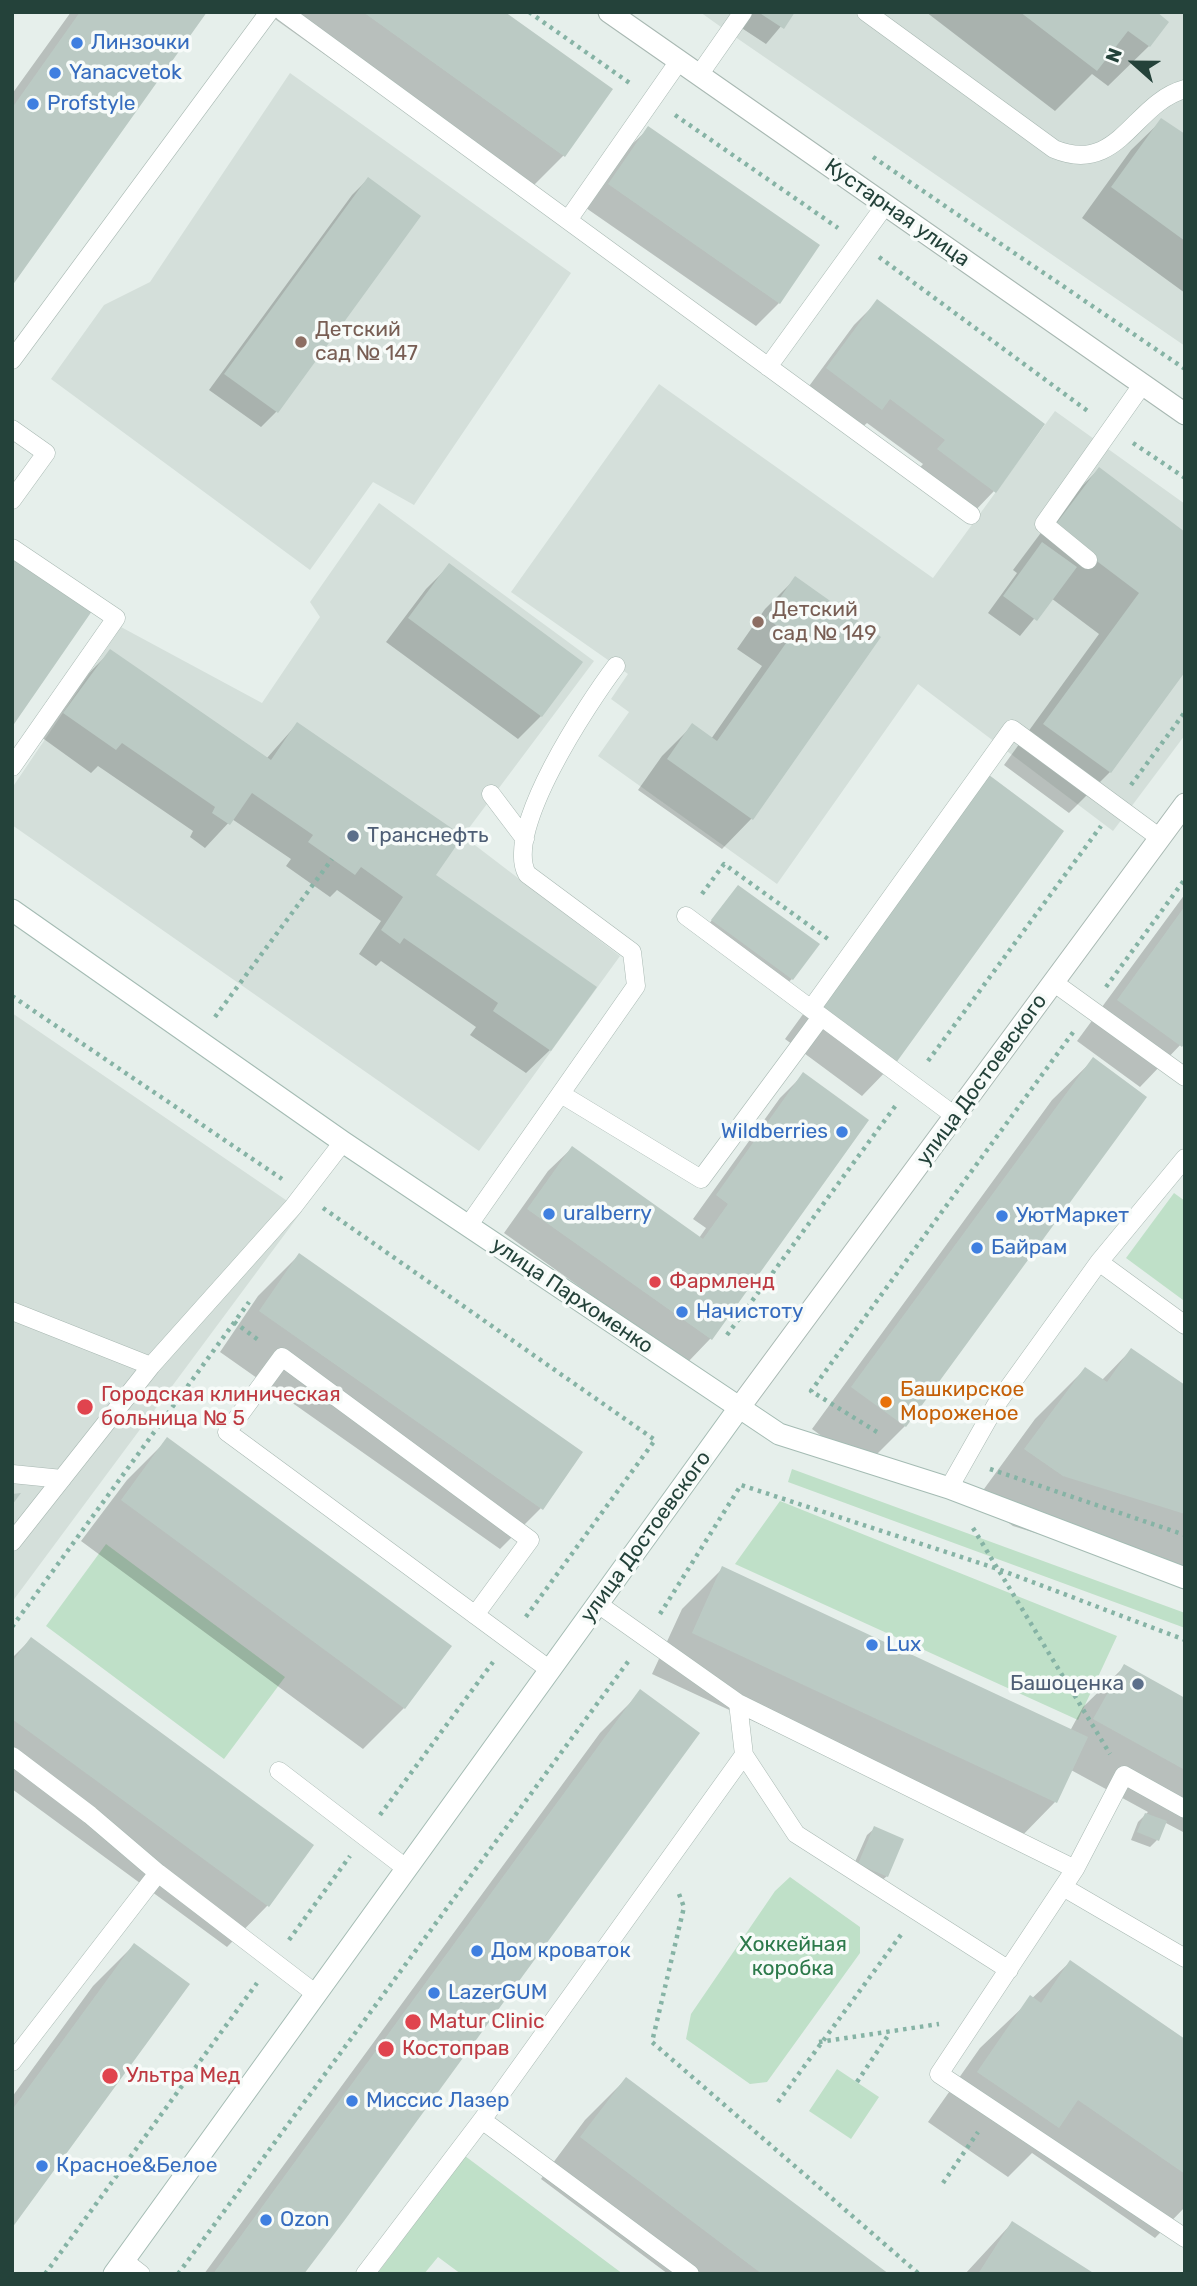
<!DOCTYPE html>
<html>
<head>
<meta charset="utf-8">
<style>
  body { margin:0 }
  #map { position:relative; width:1197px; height:2286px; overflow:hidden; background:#e6efeb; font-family:Rubik,sans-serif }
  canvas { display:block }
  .frame { position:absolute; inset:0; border:14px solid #24423a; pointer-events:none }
  .north { position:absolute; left:1099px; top:28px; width:70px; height:70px; -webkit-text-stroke:5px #f7fbf9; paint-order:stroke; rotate:291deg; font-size:19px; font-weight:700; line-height:28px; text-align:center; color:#24423a }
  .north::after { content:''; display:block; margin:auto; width:24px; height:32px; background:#24423a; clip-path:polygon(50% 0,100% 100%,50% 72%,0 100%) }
</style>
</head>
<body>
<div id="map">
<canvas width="1197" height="2286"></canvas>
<div class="frame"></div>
<div class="north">N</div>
</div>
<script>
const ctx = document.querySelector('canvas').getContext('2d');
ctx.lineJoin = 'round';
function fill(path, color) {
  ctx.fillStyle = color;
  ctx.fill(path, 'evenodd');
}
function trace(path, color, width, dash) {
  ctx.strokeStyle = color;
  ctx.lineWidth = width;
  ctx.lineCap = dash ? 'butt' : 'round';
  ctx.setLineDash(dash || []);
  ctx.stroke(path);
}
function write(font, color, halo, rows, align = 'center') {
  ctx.font = font + ' Rubik,sans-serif';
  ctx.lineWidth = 7;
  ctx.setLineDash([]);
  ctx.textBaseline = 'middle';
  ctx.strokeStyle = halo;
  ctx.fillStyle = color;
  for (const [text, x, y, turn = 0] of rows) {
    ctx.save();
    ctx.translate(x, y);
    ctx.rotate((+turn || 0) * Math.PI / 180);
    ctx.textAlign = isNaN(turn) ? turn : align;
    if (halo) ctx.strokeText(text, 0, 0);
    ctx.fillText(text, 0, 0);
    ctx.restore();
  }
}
fill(new Path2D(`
  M700 12H1185V346L728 32Z
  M290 73 571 273 414 505 373 482 310 570 51 379 104 305 150 282Z
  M659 384 933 578 1055 411 1185 504V735L1113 831 918 684 777 884 598 756 629 712 611 699 628 674 511 592Z
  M379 503 594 661 463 836 620 956 479 1151 12 825V788L121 627 262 703 320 617 310 602Z
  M12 1013 302 1211 12 1602Z`), '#d4dfda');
fill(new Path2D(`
  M1174 1193 1185 1201 1183 1300 1126 1258Z
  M792 1469 1185 1613V1628L788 1482Z
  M780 1501 1117 1636 1078 1720 735 1564Z
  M106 1544 285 1677 224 1759 46 1626Z
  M790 1877 860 1927V1953L767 2082 750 2084 686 2039 691 2014 775 1891Z
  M837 2069 879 2097 851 2139 809 2111Z
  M465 2156 623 2274H461L438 2257 424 2274H377Z`), '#bfe0c8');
fill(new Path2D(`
  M71 12H205L12 283V94Z
  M265 12H502L564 155 523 196Z
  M746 12H793L766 44 737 25Z
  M926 12H1154L1149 46 1108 86 1092 74 1055 111Z
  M1162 120 1185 137V293L1082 218 1131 150Z
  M649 128 779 303 756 326 586 208 625 151Z
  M368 179 276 412 261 427 209 390 352 195Z
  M877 302 994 491 971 515 915 473 923 464 867 423 857 432 804 393 854 325Z
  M1099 469 1185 534 1110 772 1069 813 1004 765 1099 634 1051 598 1020 636 988 613 1017 573 1013 570 1058 510Z
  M449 566 541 716 518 739 386 642 426 589Z
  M795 579 879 638 752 818 722 849 638 790 662 756 692 726 711 739 762 666 737 649 765 609Z
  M111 651 267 758 297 724 433 876 550 1050 526 1073 470 1035 476 1027 381 961 376 966 359 954 381 921 337 890 330 897 286 866 291 859 232 819 205 848 190 837 193 831 98 766 91 773 41 737 87 675Z
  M955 805 892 1065 862 1096 785 1039Z
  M1185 894V1040L1140 1087 1077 1041Z
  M731 895 792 979 784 986 705 929Z
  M1093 1060 1144 1097 905 1426 864 1467 812 1429 1052 1100Z
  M803 1075 867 1120 710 1339 687 1363 504 1233 548 1171 572 1148 699 1238 706 1228 693 1219 780 1098Z
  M299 1255 541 1508 500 1549 220 1352 258 1296Z
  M1131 1350 1185 1387V1580L1013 1526 976 1500 1035 1419 1085 1369 1102 1380Z
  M168 1439 449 1646 404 1708 363 1749 81 1541 127 1480Z
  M723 1568 1070 1731 1083 1707 1124 1667 1185 1700V1833L1164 1822 1157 1840 1150 1847 1131 1840 1138 1822 1148 1812 1071 1770 1055 1802 1015 1843 652 1674 682 1609Z
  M31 1639 312 1846 267 1906 227 1947 12 1789V1658Z
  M641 1692 302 2274H204L600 1733Z
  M875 1828 887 1876 879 1883 851 1871 867 1835Z
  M134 1945 12 2225V2097L93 1986Z
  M1070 1962 1185 2041V2207L1155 2238 1032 2153 1008 2177 928 2122 980 2048Z
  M626 2079 886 2274H668L541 2179 585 2120Z
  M1012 2223 1092 2274H965Z`), '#0003');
fill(new Path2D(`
  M80 12H207L12 286V108Z
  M363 12H505L613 89 565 157Z
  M758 12H795L784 29Z
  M1020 12H1157L1169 22 1150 47 1128 31 1097 71Z
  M1161 118 1185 134V241L1111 187Z
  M648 126 820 245 780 304 608 184Z
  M368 177 421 216 278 413 224 374Z
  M877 299 1045 424 996 493 937 449 945 440 890 399 882 410 826 368Z
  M1099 467 1185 532V672L1111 773 1043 724 1139 593 1053 528Z
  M1042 542 1077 567 1037 621 1003 596Z
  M12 556 92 611 12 727Z
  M449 563 583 662 542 717 408 618Z
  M795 576 881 637 753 820 667 759 692 723 717 741 791 636 766 618Z
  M110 649 271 760 297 722 463 836 436 875 597 987 551 1051 493 1011 498 1003 404 938 400 944 381 930 403 897 361 867 355 875 308 842 313 835 252 793 230 825 212 813 215 807 122 743 116 750 63 713Z
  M985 772 1064 831 893 1067 813 1009Z
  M738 885 820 944 793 980 711 920Z
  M1185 906V1043L1182 1047 1117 1000Z
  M1093 1057 1147 1097 906 1427 851 1387Z
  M803 1072 869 1120 712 1340 527 1209 572 1146 703 1239 728 1204 716 1195Z
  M299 1253 583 1452 543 1510 259 1311Z
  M1131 1348 1185 1385V1514L1063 1476 1024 1449 1085 1367 1107 1382Z
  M167 1437 452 1646 405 1709 121 1500Z
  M21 1493 12 1505V1494Z
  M722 1566 1088 1737 1057 1803 692 1633Z
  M31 1637 314 1845 269 1907 12 1719V1662Z
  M1124 1664 1185 1698V1770L1093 1719Z
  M640 1689 700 1733 344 2221 304 2274H213Z
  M1145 1813 1167 1821 1159 1841 1137 1832Z
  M874 1826 904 1839 888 1877 858 1864Z
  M134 1943 190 1984 12 2228V2110Z
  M1070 1960 1185 2039V2174L1078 2100 1059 2128 977 2072 1030 1995 1041 2003Z
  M626 2077 889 2274H762L636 2179 580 2137Z
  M1012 2221 1095 2274H978Z`), '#bbcac4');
const lane = new Path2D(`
  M283 12 971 515
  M866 12 1054 149C1119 176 1133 103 1185 89
  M699 75 743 12
  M568 220 679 61
  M12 360 269 12
  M768 367 886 204
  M12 429 46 453 12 500
  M12 548 116 618 12 767
  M1088 560 1044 524 1142 385
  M491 794 525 839
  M686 916 955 1116
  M1053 982 1185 1077
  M811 1009 1012 729 1160 838
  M561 1094 701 1179 821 1017
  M468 1226 636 986 632 952 527 874C503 830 589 702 616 666
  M1099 1262 1185 1325
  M12 1311 151 1366
  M12 1474 62 1479
  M949 1488 996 1405 1099 1262 1185 1158
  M12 1542 151 1366 293 1207 343 1142
  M598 1604 738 1703 1075 1869 1124 1775 1185 1809
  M475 1615 530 1540 282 1357 227 1432 550 1670
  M744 1755 796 1834 1009 1970
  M12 1756 90 1815 158 1873
  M279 1771 407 1869
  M1075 1869 939 2074 1185 2238
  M1063 1887 1185 1958
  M12 2062 158 1873 316 1994
  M482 2120 690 2274
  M123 2260 141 2274
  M365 2274 482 2120 744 1755 738 1703`);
const street = new Path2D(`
  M609 12 1185 414
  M739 1408 1185 804`);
const secondary = new Path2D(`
  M12 910 343 1142 779 1434 949 1488 1185 1578
  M114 2274 739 1408`);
trace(lane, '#a8b8b2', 19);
trace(street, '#a8b8b2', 23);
trace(secondary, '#a4bbb3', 23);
trace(new Path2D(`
  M529 12 631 84
  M675 115 838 228
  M873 157 1185 369
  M879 257 1089 412
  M1133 443 1185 478
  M1131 785 1185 712
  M702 894 724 864 828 939
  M1106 987 1185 879
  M12 996 282 1179
  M215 1017 332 859
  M928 1061 1101 826
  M323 1208 655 1440 525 1618
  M234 1322 261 1342
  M727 1335 896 1105
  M877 1432 811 1391 1074 1031
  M990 1469 1185 1535
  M973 1528 1110 1754
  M660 1614 741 1485 998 1569 1185 1640
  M12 1627 249 1302
  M380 1815 493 1662
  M679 1894 684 1907 652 2042 919 2274
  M289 1940 350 1856
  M819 2042 939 2024
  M857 2082 889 2034
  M778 2102 903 1932
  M943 2183 978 2132
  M45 2274 257 1983
  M178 2274 630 1659`), '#86b3a5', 4.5, [3.5, 5]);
trace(lane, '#fff', 18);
trace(street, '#fff', 21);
trace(secondary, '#fff', 21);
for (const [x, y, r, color] of [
  [77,43,7,"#3f7fe0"],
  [55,73,7,"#3f7fe0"],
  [33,104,7,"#3f7fe0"],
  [301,342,7,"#8d6e63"],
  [758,622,7,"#8d6e63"],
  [353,836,7,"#5c6f8a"],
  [842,1132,7,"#3f7fe0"],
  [549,1214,7,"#3f7fe0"],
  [1002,1216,7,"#3f7fe0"],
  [977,1248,7,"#3f7fe0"],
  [655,1282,7,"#e0444e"],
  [682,1312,7,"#3f7fe0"],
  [886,1402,7,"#e8710a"],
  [85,1407,9,"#e0444e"],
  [872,1645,7,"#3f7fe0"],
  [1138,1684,7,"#5c6f8a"],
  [477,1951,7,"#3f7fe0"],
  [434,1993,7,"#3f7fe0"],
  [413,2022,9,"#e0444e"],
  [386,2049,9,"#e0444e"],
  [110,2076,9,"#e0444e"],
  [352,2101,7,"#3f7fe0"],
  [42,2166,7,"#3f7fe0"],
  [266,2220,7,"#3f7fe0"]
]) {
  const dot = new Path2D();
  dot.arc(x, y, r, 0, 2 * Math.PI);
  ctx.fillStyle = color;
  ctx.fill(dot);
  trace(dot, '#f7fbf9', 2.5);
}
write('21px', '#366cbe', '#f7fbf9', [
  ["Линзочки",91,43],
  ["Yanacvetok",69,73],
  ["Profstyle",47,104],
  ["Wildberries",828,1132,"right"],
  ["uralberry",563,1214],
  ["УютМаркет",1016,1216],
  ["Байрам",991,1248],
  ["Начистоту",696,1312],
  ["Lux",886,1645],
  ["Дом кроваток",491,1951],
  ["LazerGUM",448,1993],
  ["Миссис Лазер",366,2101],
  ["Красное&Белое",56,2166],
  ["Ozon",280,2220]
], 'left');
write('21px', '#24423a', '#f7fbf9', [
  ["Кустарная улица",897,213,35],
  ["улица Достоевского",982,1080,-54],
  ["улица Пархоменко",572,1296,34],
  ["улица Достоевского",646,1537,-54]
]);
write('21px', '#785e54', '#f7fbf9', [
  ["Детский",315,330],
  ["сад № 147",315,354],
  ["Детский",772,610],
  ["сад № 149",772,634]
], 'left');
write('21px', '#4e5e75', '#f7fbf9', [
  ["Транснефть",367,836],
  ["Башоценка",1124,1684,"right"]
], 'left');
write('21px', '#be3a42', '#f7fbf9', [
  ["Фармленд",669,1282],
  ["Городская клиническая",101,1395],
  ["больница № 5",101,1419],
  ["Matur Clinic",429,2022],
  ["Костоправ",402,2049],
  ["Ультра Мед",126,2076]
], 'left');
write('21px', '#c56008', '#f7fbf9', [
  ["Башкирское",900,1390],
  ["Мороженое",900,1414]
], 'left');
write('21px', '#2d7a4b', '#f7fbf9', [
  ["Хоккейная",793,1945],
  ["коробка",793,1969]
]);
</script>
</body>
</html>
